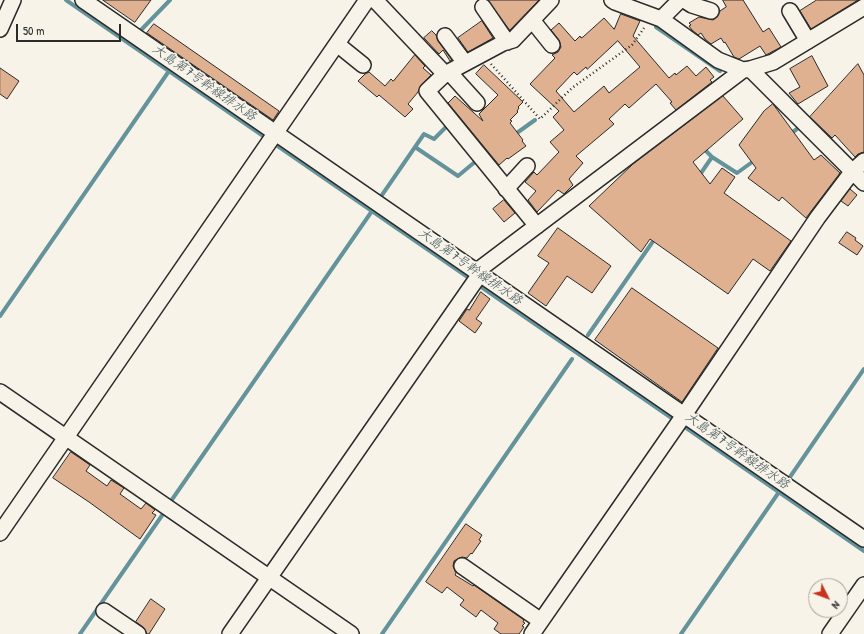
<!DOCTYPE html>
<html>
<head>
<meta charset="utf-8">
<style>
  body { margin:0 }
  #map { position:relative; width:864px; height:634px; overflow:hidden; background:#f7f3e8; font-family:"Patrick Hand",sans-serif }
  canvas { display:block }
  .north { position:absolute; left:808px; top:578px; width:40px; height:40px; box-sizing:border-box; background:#f7f3e8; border:1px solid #a5a39c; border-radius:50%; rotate:132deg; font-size:11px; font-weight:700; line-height:16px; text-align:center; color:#2b2b2b }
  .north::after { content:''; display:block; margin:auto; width:14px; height:18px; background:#c8321e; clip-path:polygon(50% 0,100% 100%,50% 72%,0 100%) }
  .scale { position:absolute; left:16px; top:24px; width:105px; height:18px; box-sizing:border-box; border:2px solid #2b2b2b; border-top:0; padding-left:5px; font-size:12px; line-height:14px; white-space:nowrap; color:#2b2b2b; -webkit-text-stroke:3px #f7f3e8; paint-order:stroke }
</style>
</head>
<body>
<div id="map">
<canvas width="864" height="634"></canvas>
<div class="north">N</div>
<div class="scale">50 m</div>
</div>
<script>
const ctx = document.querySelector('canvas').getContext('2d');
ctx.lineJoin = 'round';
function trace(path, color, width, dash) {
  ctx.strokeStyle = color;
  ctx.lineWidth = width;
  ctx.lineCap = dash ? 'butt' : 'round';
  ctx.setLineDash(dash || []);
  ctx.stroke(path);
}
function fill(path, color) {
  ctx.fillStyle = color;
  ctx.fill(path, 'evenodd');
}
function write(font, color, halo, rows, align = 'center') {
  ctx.font = font + ' "Patrick Hand","Klee One",sans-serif';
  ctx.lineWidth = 3.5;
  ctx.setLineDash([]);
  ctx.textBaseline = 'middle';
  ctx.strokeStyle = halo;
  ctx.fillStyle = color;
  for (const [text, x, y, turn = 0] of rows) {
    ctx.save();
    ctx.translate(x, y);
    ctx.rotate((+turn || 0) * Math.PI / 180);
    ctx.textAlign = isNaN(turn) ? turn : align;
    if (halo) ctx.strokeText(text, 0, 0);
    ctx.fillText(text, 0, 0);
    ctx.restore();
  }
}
trace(new Path2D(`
  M66 0 472 280
  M656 27 720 71
  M142 29 170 0
  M685 125 702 110
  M790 134 797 129
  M514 135 535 120
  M415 147 458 176 476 161
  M703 148 712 157
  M699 176 712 157 737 173 755 160
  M382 195 424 134 434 139 446 127
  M477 284 676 421
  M0 316 169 71
  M588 335 656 237
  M682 425 864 551
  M790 477 864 369
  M171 501 372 211
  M80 634 163 514
  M382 634 572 359
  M681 634 779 492`), '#64939b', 4);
const building = new Path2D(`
  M103 0H151L135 22Z
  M488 0H539L510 30Z
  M723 0H743L763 32 769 28 781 47 766 55 760 46 739 59 734 57 725 42 724 43 721 38 711 44 705 39 701 33 698 35 692 30 689 26 691 25 689 23 699 17 713 20 717 17 720 11 726 7Z
  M817 0H858L811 29 800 11Z
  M621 14 640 21 633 36 669 78 675 73 676 75 687 66 696 76 706 67 714 77 710 80 712 82 676 110 670 103 672 102 656 84 629 108 625 104 609 119 614 124 576 156 583 163 569 179 573 185 564 194 558 190 537 212 528 200 536 191 525 182 534 172 537 175 559 152 550 142 564 130 553 117 559 111 530 84 555 58 552 55 558 52 561 47 559 40 551 30 559 23 575 41 580 36 581 38 583 37 604 18 614 29ZM618 41 640 67 609 93 604 86 574 112 556 91 574 72 577 75 586 67 587 69Z
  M482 21 493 38 468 52 458 38Z
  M154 24 279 111 273 120 147 33Z
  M432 31 436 35 438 41 452 60 450 61 443 50 439 54 424 38Z
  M415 55 425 66 423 68 431 75 421 85 418 92 408 104 413 109 405 117 379 95 377 97 358 81 365 74 369 72 385 86 391 79 393 81Z
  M812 56 828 86 798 104 789 93 800 87 790 69Z
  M858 64 864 75V152L858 154 855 157 835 135 832 138 810 117Z
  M484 65 523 102 518 107 519 108 517 111 518 112 510 120 512 121 510 123 523 140 522 141 526 146 508 159 507 158 499 165 448 103 455 96 483 121 479 114 498 95 476 74Z
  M0 68 19 81 7 99 0 94Z
  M723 96 743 119 693 162 710 184 722 168 735 177 724 193 791 241 770 271 753 259 728 294 650 239 641 252 589 206 633 164Z
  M773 104 814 160 821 155 840 173 806 218 782 197 779 201 748 178 756 168 739 145 764 111Z
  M850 189 857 195 848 206 841 201Z
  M504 200 515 213 504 222 493 209Z
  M558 228 611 266 592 293 567 276 546 306 528 293 549 263 538 256Z
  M847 232 856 238 855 240 863 246 857 255 839 243Z
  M632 288 718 348 682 402 595 340Z
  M481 292 490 299 476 319 482 323 475 333 459 321 467 309 469 310Z
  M71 452 90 465 86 471 107 486 111 480 124 488 120 494 141 509 146 503 155 510 152 513 156 515 140 539 89 502 53 478Z
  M466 524 482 535 479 540 481 541 472 554 471 553 467 558 462 557 459 558 454 561 453 566 456 573 455 575 473 586 474 585 524 620 523 622 525 623 522 626 524 627 519 634H501L494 629 498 623 481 610 476 617 460 605 464 600 447 587 442 593 426 582Z
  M151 599 165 609 149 634H147L143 627 136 622Z`);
fill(building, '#dfb190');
trace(building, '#2b2b2b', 1);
const minor = new Path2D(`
  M83 0 864 539
  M375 0 445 74 503 43 513 40 551 0
  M612 0 615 2 661 19 718 60 743 70
  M483 7 507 42
  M790 11 808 41
  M661 19 679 1 684 0 692 5 711 11
  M532 20 552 45
  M0 29 13 0
  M445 36 465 63
  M337 44 363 65
  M750 69 864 183
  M449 72 477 103
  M445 74 427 91 537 226
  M506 189 527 166
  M477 271 743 70 750 69 773 62 864 7
  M0 392 351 634
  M0 533 367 0
  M462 566 541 621
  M104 611 138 634
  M230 634 480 274
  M532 634 684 415 818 217 852 172 864 161
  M830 634 864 585`);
trace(minor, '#2b2b2b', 18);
trace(new Path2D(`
  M491 64 540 119 572 88 632 45 644 28`), '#2b2b2b', 2.5, [1, 3]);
trace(minor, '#f7f3e8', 15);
write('italic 13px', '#43565a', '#f7f3e8', [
  ["大島第7号幹線排水路",204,83,35],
  ["大島第7号幹線排水路",470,267,35],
  ["大島第7号幹線排水路",737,451,35]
]);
</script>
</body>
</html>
